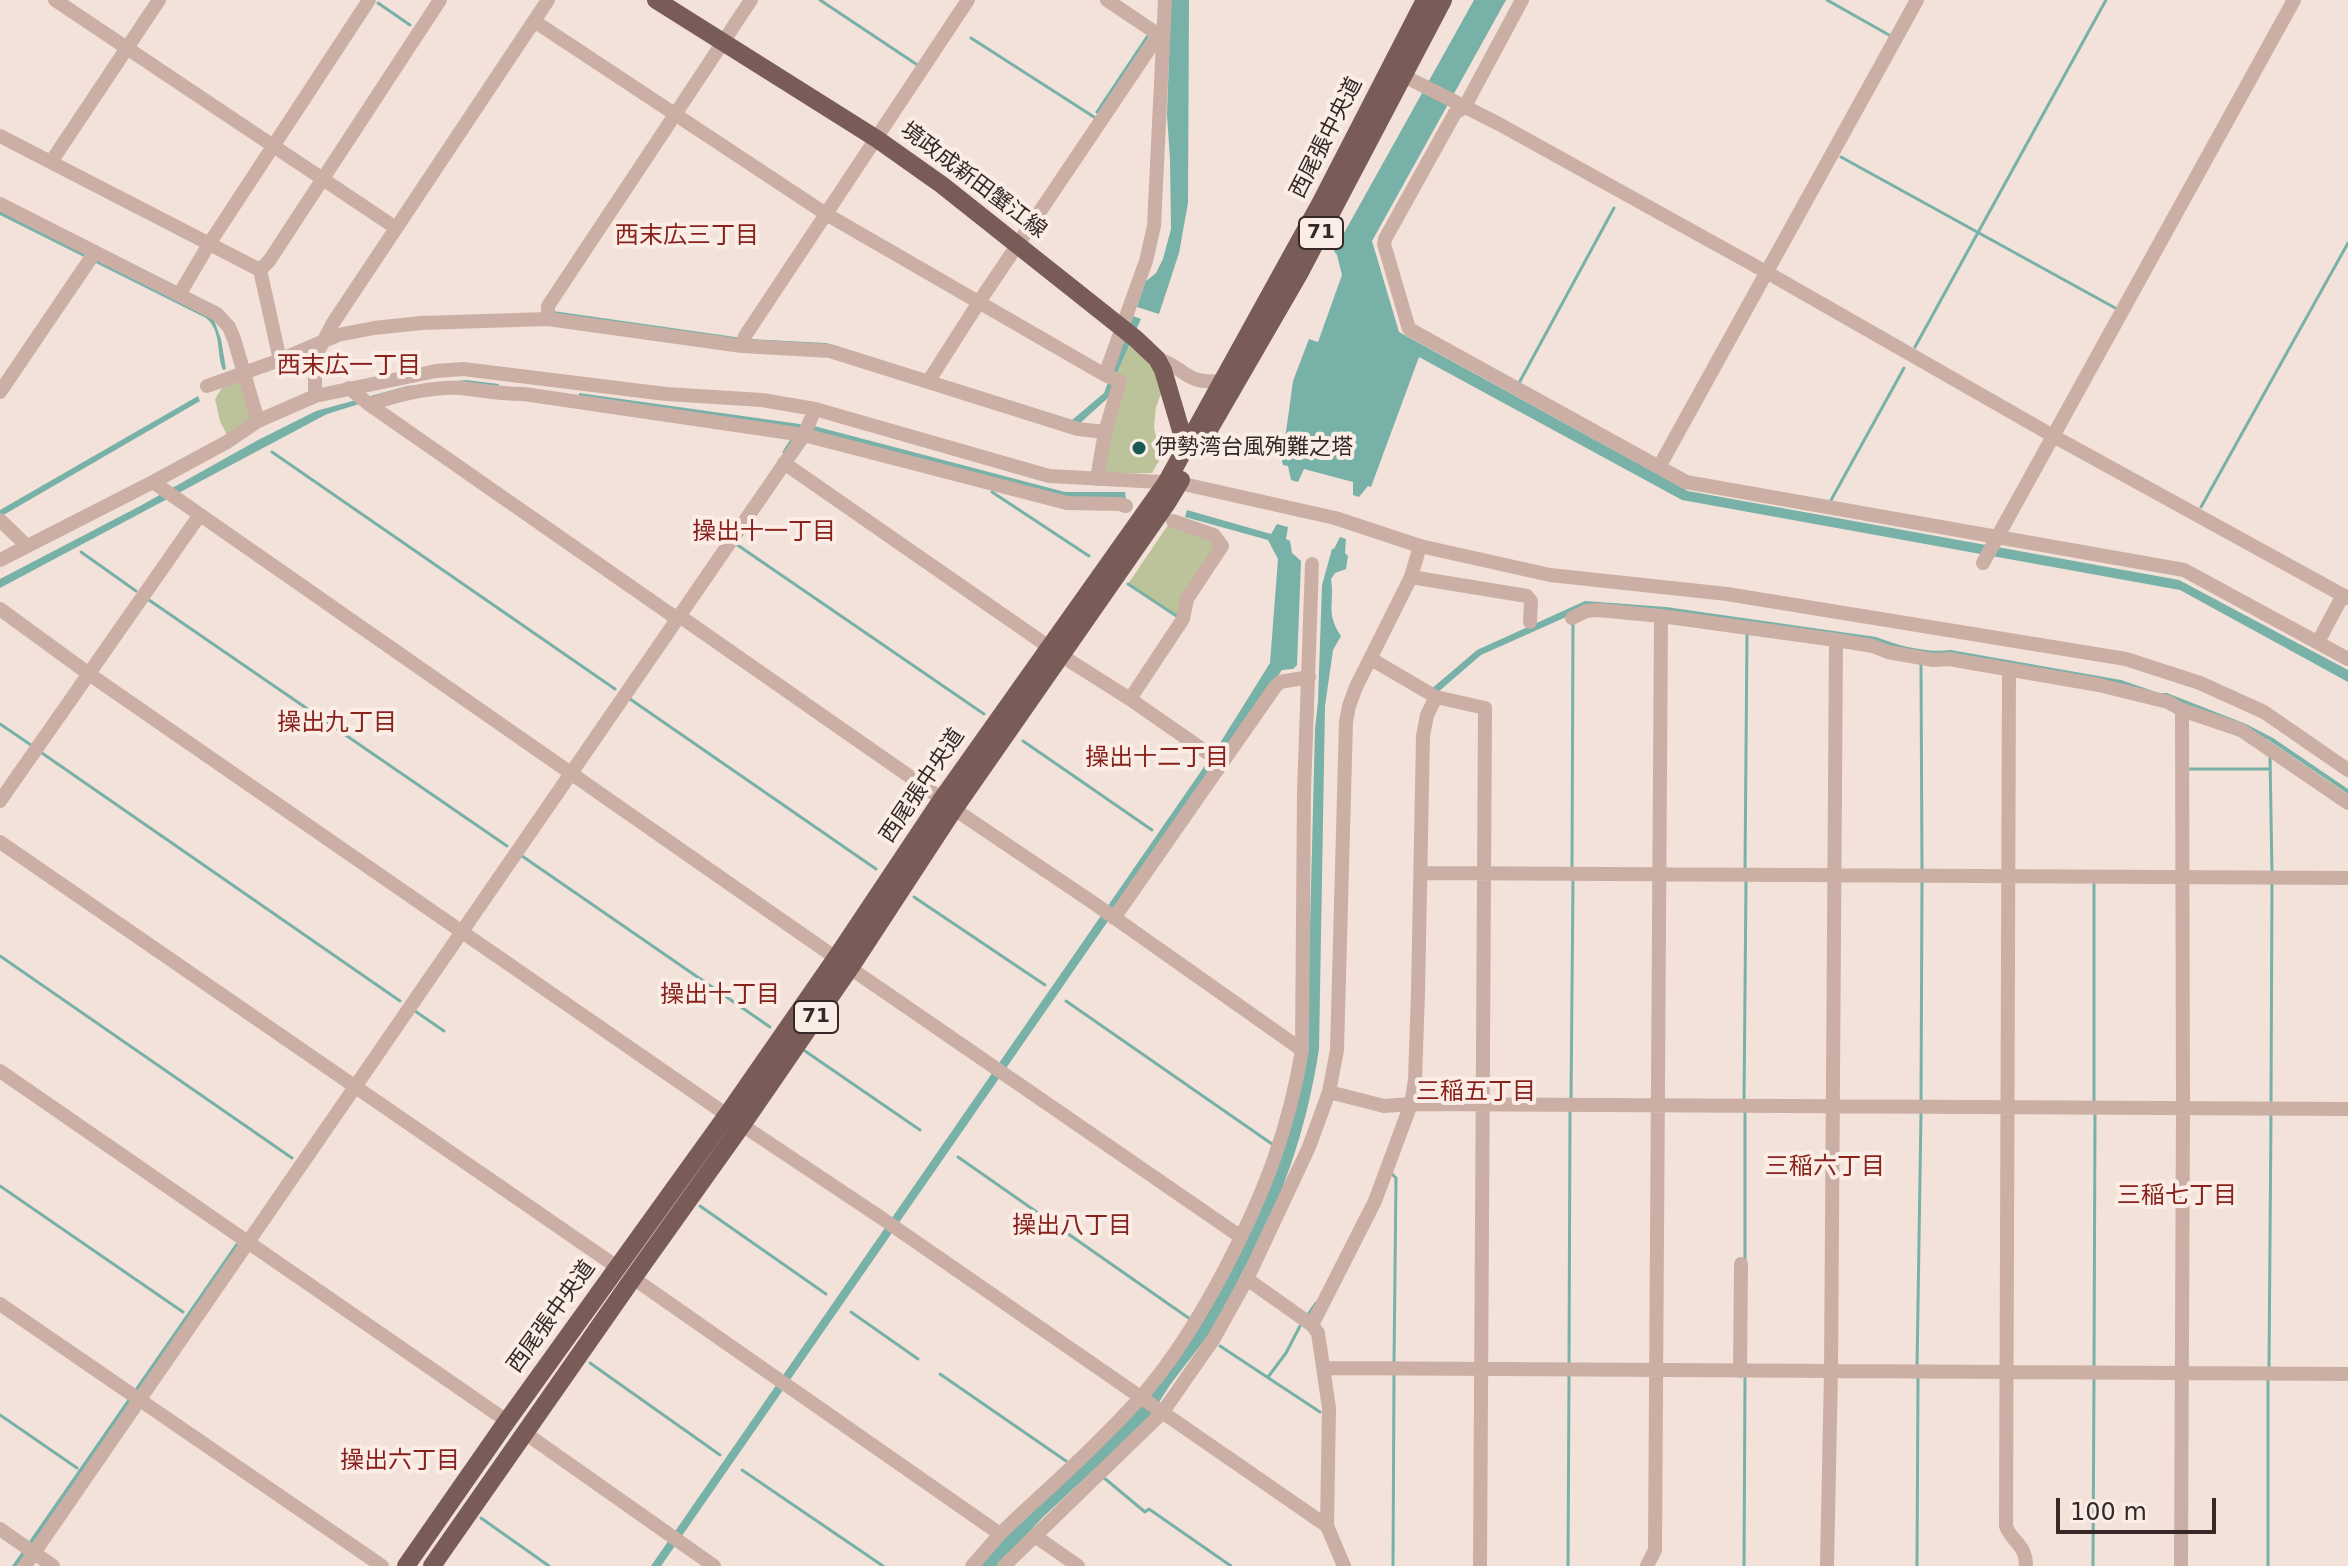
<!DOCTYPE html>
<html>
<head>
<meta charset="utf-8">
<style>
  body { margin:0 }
  #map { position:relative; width:2348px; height:1566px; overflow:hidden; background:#f3e2d9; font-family:"DejaVu Sans",sans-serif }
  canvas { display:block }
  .scale { position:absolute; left:2056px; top:1498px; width:160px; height:36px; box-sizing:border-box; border:4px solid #362826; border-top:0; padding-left:10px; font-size:24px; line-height:28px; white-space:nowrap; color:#362826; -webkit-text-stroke:6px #faede6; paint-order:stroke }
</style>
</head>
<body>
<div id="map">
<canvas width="2348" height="1566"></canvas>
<div class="scale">100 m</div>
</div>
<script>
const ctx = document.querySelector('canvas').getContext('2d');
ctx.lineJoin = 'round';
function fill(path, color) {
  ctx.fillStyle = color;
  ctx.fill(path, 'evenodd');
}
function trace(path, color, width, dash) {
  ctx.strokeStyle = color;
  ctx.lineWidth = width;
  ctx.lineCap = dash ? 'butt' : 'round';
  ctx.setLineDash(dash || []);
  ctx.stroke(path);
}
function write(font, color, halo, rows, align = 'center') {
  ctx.font = font + ' "DejaVu Sans","Noto Sans JP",sans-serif';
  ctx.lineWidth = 8;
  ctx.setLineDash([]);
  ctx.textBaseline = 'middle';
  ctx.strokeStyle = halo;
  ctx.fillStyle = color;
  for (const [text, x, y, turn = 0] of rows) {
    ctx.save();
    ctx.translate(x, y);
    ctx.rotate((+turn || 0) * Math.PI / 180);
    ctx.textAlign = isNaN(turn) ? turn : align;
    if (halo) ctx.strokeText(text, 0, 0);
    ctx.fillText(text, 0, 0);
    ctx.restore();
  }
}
fill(new Path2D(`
  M1130 344 1155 369 1162 391 1156 407 1154 428 1161 457 1152 473 1105 474 1117 373Z
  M240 379 251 418 227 435 220 421 215 399 222 388Z
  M1168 525 1210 538 1215 545 1178 617 1128 584Z`), '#bcc299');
fill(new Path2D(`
  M1171 0H1189L1188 203 1179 253 1159 314 1137 307 1145 282 1156 273 1163 259 1171 229 1170 159 1167 115Z
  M1474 0H1506L1372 241 1399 332 1688 491 2179 580 2348 670V682L2180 590 1682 500 1419 357 1371 487 1368 486 1359 497 1353 495V482L1304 469 1298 482 1291 480 1288 466 1283 465 1282 461 1293 381 1309 339 1318 342 1342 275 1337 255 1334 251Z
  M0 209 214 320 221 339 226 369 223 370C216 353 222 331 206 318L0 215Z
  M553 311 749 339 826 343 1072 420 1104 393 1133 316 1141 319 1117 373 1109 397 1078 425 832 348 739 341 536 314Z
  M466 380 499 384 498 390 372 400 327 414 0 588V579L140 506 258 440 316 411 407 386Z
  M579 393 814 426 1065 492H1125L1126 499 1064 498 813 432 579 399Z
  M198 396 200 401 0 517V510Z
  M1187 510 1271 534 1277 524 1288 527 1286 539 1290 541 1292 553 1301 561 1297 665 1293 669 1282 670 661 1566H651L1215 751 1270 663 1278 559 1268 540 1185 517Z
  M1340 537 1346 539 1345 553 1348 556 1346 569 1335 573 1331 579C1335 603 1325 612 1341 636L1333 650 1325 706 1319 1049C1312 1095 1300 1142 1283 1186L1286 1187 1218 1320C1198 1353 1168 1381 1152 1416L1043 1517 998 1566H979L1017 1524 1149 1399V1394L1271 1186 1307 1046 1315 729 1318 702 1322 585 1332 549H1334Z
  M1585 601 1666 607 1876 637C1900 646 1925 653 1951 650L2121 680 2159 693H2167L2246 724 2273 738 2348 789V794L2267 739 2122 688 1584 609 1481 655 1437 693 1430 690 1477 650Z
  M236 1243 239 1245 17 1566H12Z`), '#77b1a8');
trace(new Path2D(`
  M820 0 919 66
  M1827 0 1889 35
  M378 3 410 25
  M971 38 1094 117
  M1097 112 1147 37
  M1841 157 2117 309
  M1915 347 2106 0
  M1519 383 1614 208
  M272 452 615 689
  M784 452 793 438
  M992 492 1089 556
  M1830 502 1904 368
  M2201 507 2348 243
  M736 544 984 714
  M81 552 136 591
  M1128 584 1178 617
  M149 600 507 846
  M1921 664 1922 872
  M630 699 876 869
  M0 724 31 745
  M1023 741 1152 830
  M39 751 400 1001
  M2270 757 2272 873
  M2187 769H2270
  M522 856 770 1027
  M1572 867 1573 623
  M1745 869 1747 633
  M2094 884V1103
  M914 897 1045 985
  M0 956 292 1158
  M1066 1001 1272 1144
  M415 1011 444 1031
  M805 1051 920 1130
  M1571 1099 1573 880
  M1921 1100 1922 880
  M1744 1101 1746 881
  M2271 1102 2272 882
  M958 1157 1190 1319
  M1392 1174 1396 1178 1394 1363
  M0 1186 183 1312
  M700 1206 826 1294
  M1745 1259V1112
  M851 1312 918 1359
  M1307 1316 1316 1303
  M1220 1346 1320 1412
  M590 1363 720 1455
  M1569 1364 1570 1112
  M2094 1367 2095 1111
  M1917 1368 1921 1113
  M2269 1368 2271 1114
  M940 1374 1066 1461
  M1268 1377 1286 1353 1300 1326
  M0 1415 77 1468
  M742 1470 883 1566
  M1103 1477 1145 1512 1149 1509 1231 1566
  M481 1518 549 1566
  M1393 1566 1394 1374
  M1568 1566 1569 1376
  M1744 1566 1745 1377
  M1917 1566 1918 1378
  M2093 1566 2094 1376
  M2268 1566V1378`), '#77b1a8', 3);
trace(new Path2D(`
  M55 0 396 228
  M1107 0 1159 35
  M1522 0 1464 108 1455 113 1385 239 1384 244 1409 329 1686 482 2184 570 2348 659
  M534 21 826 214 1105 375 1120 381 1105 432 1097 479
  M1396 72 1499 124 1768 273 2055 437 2348 598
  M0 136 260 270
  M51 162 159 0
  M0 204 217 314 229 327 234 339 258 421
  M260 270 269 261 440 0
  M260 270 280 360
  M179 295 209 244 369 0
  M548 319V306L751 0
  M742 346 745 336 968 0
  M1157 359C1184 365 1183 385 1221 381
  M1105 375 1146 261 1154 226 1165 0
  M928 382 979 302 1164 27
  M207 386 280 360 338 335 374 328 421 323 548 319 742 346 830 351 1078 429 1105 432
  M349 388 370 405 676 618
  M0 392 95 252
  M315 396V357L333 323 548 0
  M370 405C394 395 435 386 462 388 484 391 500 394 524 394L804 435 1067 503 1120 504 1126 506
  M784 463 1049 647
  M1659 467 1917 0
  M153 482 836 958
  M0 520 26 545
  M0 560 153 482 227 442 258 421 315 396 436 371 463 369 666 394 762 400 815 409 1049 476 1179 483 1335 518 1420 546 1550 575 1727 594 2126 659 2200 683 2264 712 2348 770
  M1983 563 2294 0
  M1411 577 1527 596 1531 601 1530 622
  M0 609 89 674 727 1115 880 1217 1327 1526
  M678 615 942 799
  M1572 618 1586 611 1598 610 1661 616 1836 640 1873 646 1888 652 1933 660 1949 659 2099 685 2168 702 2182 710 2241 730 2348 803
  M2318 642 2343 595
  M1062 656 1130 699 1222 763
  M1371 659 1436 697 1485 708 1480 1566
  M2009 671 2006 1526C2011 1542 2026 1543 2026 1566
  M1130 699 1183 619 1187 599 1222 546 1214 535 1173 521
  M0 801 199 516
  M954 809 1095 904 1302 1050
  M0 842 617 1267
  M1422 873 2348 878
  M1114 918 1275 687 1280 682 1309 677
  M850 968 1241 1237
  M0 1071 507 1421
  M1329 1092 1384 1106 1411 1104 2348 1109
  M633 1278 1000 1534C1046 1490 1096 1447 1139 1399 1174 1360 1202 1313 1226 1267 1263 1196 1289 1130 1302 1050L1304 792 1312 564
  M1247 1279 1312 1325
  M0 1304 382 1566
  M1325 1368 2348 1374
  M1740 1371 1741 1264
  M525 1433 714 1566
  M0 1529 53 1566
  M1035 1536 1078 1566
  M25 1566 804 435 815 409
  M972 1566 1000 1534
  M1004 1566 1162 1413 1213 1340 1247 1279 1309 1147 1329 1092 1337 1050 1346 722 1349 706 1356 687 1411 577 1420 546
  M1344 1566 1327 1526 1329 1408 1318 1333 1312 1325 1375 1201 1411 1104 1415 1080 1418 993 1423 736 1427 715 1436 697
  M1647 1566 1655 1550 1661 616
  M1827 1566 1831 1371 1836 640
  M2181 1566 2183 1109 2182 710`), '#cbafa5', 14);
trace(new Path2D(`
  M656 0 877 139 942 185 1136 339 1157 359 1163 370 1187 451
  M1199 447 1299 274 1443 0
  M406 1566 507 1421 727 1115 836 958 942 799 1166 483 1321 202 1425 0
  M432 1566 633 1278 742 1125 850 968 954 809 1167 503 1181 480`), '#795c57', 18);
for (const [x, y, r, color] of [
  [1139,448,8,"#1a5a52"]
]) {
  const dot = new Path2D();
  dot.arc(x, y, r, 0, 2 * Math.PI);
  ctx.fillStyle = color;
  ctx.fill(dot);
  trace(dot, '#faede6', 3);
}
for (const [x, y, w] of [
  [1321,233,44],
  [816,1017,44]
]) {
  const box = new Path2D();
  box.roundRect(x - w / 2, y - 16, w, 32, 6);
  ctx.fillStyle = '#faede6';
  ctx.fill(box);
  trace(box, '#362826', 2);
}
write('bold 20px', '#362826', null, [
  ["71",1321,233],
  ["71",816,1017]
]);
write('22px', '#362826', '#faede6', [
  ["西尾張中央道",1327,138,-63],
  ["境政成新田蟹江線",973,181,37],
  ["西尾張中央道",923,786,-56],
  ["西尾張中央道",552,1317,-54]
]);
write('22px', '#362826', '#faede6', [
  ["伊勢湾台風殉難之塔",1155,448]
], 'left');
write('24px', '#89211c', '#faede6', [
  ["西末広三丁目",687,237],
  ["西末広一丁目",349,367],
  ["操出十一丁目",764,533],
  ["操出九丁目",337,724],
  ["操出十二丁目",1157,759],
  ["操出十丁目",720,996],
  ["三稲五丁目",1476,1093],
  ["三稲六丁目",1825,1168],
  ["三稲七丁目",2177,1197],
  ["操出八丁目",1072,1227],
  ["操出六丁目",400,1462]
]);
</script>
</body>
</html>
